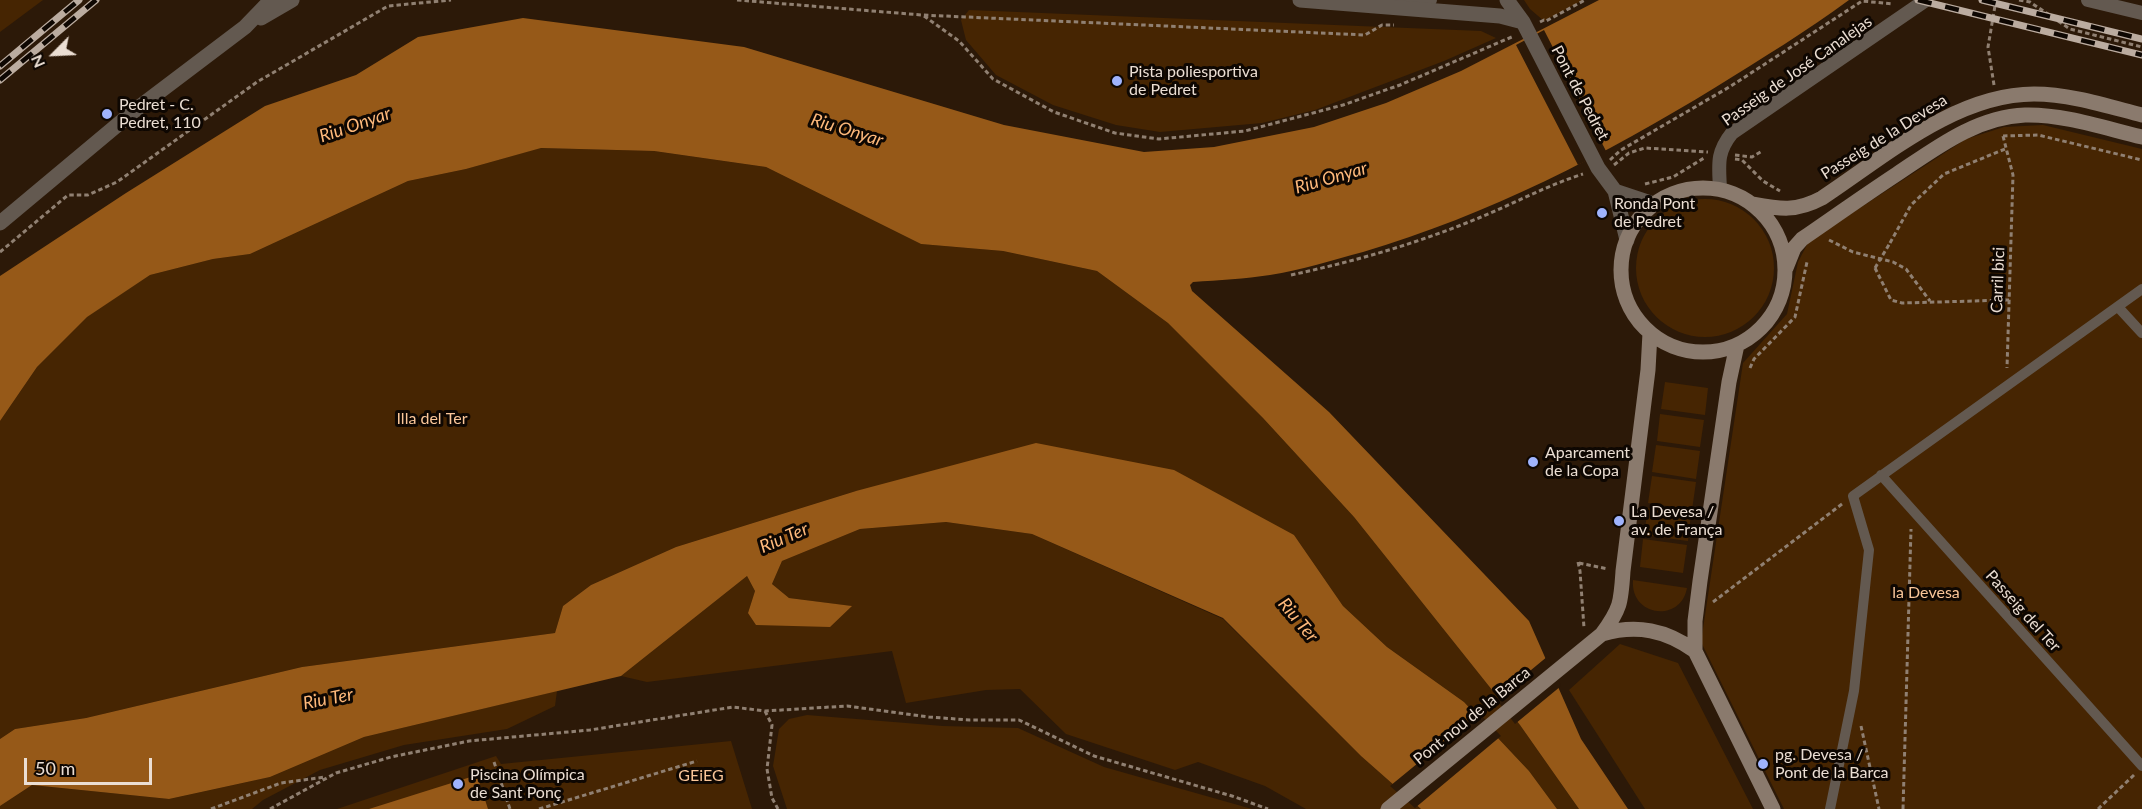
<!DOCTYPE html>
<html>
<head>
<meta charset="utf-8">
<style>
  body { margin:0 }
  #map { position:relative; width:2142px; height:809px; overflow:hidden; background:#2c1908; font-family:Lato,sans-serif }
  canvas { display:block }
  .north { position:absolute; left:24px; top:24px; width:60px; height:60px; -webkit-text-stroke:4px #0e0702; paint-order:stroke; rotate:246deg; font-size:16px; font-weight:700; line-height:24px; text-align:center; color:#ebded3 }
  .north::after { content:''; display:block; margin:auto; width:21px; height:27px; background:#ebded3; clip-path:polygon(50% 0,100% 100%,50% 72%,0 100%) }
  .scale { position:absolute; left:24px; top:758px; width:128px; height:27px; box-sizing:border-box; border:3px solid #ebded3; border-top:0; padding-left:8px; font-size:18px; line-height:21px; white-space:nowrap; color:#ebded3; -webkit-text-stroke:4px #0e0702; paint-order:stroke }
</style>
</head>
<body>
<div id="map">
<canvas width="2142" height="809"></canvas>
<div class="north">N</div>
<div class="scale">50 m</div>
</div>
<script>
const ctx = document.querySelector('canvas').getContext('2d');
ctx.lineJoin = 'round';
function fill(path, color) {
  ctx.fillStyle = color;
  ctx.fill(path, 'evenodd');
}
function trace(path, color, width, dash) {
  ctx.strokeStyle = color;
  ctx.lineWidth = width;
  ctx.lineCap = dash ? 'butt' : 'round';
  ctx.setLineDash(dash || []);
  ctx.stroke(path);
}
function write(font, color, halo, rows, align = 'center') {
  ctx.font = font + ' Lato,sans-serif';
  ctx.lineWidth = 6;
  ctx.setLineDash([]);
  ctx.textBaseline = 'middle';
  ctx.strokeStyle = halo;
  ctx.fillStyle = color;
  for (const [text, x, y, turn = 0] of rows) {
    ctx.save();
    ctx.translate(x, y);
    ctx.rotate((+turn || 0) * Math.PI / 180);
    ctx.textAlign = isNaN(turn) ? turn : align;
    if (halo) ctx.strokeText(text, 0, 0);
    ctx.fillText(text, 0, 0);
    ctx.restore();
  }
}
fill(new Path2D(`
  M0 0H43L0 32Z
  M1524 0H1583L1544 21 1530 9Z
  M969 10 1481 31 1496 38 1444 61 1315 110 1262 123 1160 132 1116 125 1053 105 996 75 966 40 961 20Z
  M2043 125 2142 149V809H1784L1701 642 1743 363 1787 314 1798 262 1809 241 1966 139 2004 127Z
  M540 148 654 151 766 167 921 244 1003 251 1097 271 1168 323 1263 418 1354 517 1520 725 1579 809H1557L1529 771 1464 702 1387 647 1343 606 1294 535 856 491 676 547 591 585 563 606 555 633 302 667 86 718 15 729 0 739V421L37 367 87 316 150 275 213 259 250 254 408 181 466 169Z
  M1636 268a69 69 0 1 1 138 0a69 69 0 1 1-138 0Z
  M1665 382 1708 388 1705 415 1661 409Z
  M1660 414 1704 420 1700 447 1657 441Z
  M1656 445 1700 451 1696 479 1652 472Z
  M1652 476 1696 482 1692 510 1648 503Z
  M1648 508 1691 514 1688 541 1644 535Z
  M946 522 1032 534 1223 619 1361 756 1421 809H1306L1265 786 1198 762 1175 770 1066 734 1020 689 986 690 906 703 892 651 647 682 621 676 747 576 755 591 748 613 851 606 789 598 772 584 782 561 860 529Z
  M1643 539 1687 545 1683 573 1640 567Z
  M1633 580 1687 588C1681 623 1630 617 1633 580Z
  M1620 644 1678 663 1753 809H1645L1569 690Z
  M557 691 555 706 507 729 404 745 320 770 263 800 252 809H0V806L32 785 169 799 270 777 364 737Z
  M807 715 943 726 1018 728 1104 767 1252 809H787L773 766 779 729 789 719Z
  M731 741 752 809H337L496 756 501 764Z`), '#462502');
fill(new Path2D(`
  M1599 0H1849C1807 31 1761 59 1716 87 1605 155 1488 215 1363 252 1333 260 1301 270 1270 275 1245 279 1219 280 1193 282L1190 285 1192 291 1329 412 1529 621 1581 739 1628 809H1579L1520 725 1354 517 1263 418 1168 323 1097 271 1003 251 921 244 766 167 654 151 541 148 466 169 408 181 250 254 213 259 150 275 87 317 37 367 0 421V276L126 193 265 106 356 75 418 37 523 18 744 47 1004 125 1144 152 1214 147 1314 127 1386 103 1461 71Z
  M1036 443 1174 470 1294 535 1343 606 1387 647 1464 702 1529 771 1557 809H1421L1361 756 1223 618 1032 534 946 522 860 529 782 561 772 584 789 598 852 606 830 627 756 625 748 613 755 591 747 576 621 676 364 737 270 777 169 799 32 785 0 806V739L15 729 86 718 302 667 555 633 563 606 591 585 676 547 856 491Z
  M477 775 488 809H369Z`), '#965918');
fill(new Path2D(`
  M1544 30 1606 151 1578 165 1516 45Z
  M1548 656 1561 686 1515 724 1496 699Z
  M1479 713 1501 736 1415 808 1390 786Z`), '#2c1908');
trace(new Path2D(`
  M737 0 922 15 1365 35 1382 25H1394
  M2019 0 2030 2 2070 29 2142 47
  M924 16 959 41 993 79 1054 112 1115 133 1159 139 1245 131 1343 105 1400 85 1514 36
  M1540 22 1544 20 1546 21 1585 0
  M1994 85 1988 47 1996 0
  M2003 136 2038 135 2142 160
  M2003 136 2013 175 2007 368
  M1735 155 1752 157 1762 151
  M1735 159 1742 160 1763 181 1780 191
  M1610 160 1621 150 1731 86 1862 1 1893 4
  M1614 165 1629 153 1645 148 1708 152
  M1645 184 1673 177 1704 158
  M1829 240 1853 252 1893 262 1906 269 1930 301
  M1890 243 1911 205 1944 174 2005 149
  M0 252 68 195H88L117 182 257 82 388 6 451 0
  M1875 268 1891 300 1902 303 2009 300
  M1291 275C1356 261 1419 243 1481 217 1515 203 1548 185 1583 174
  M1750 368 1754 359 1795 317 1807 262
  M1578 562 1580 571 1584 628
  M1579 563 1608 569
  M1713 602 1842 504
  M765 711 772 725 767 769 772 798 778 809
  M1861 726 1879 809
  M494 762 510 809
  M211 809 281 783 325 777
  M270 809 336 773 391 757 469 741 590 730 733 707 765 711 847 706 929 717 970 720H1019L1094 756 1232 796 1268 809
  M539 809 697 761
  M1903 809 1911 529
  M2098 809 2134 775`), '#908072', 3, [4.5, 3]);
trace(new Path2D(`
  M2118 307 2142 333
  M1881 475 2142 766
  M1830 809 1854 691 1869 550 1853 496 2142 289`), '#635950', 10);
trace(new Path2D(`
  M2088 0 2142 13
  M1396 3 1430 0
  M1720 189C1719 165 1716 153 1732 133L1926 0`), '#635950', 14);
trace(new Path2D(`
  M1300 0 1500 16 1523 22
  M1507 0 1523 22 1598 168 1615 191 1627 240
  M261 18 292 0
  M1615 191 1654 204
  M0 223 134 111 245 27 271 0`), '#635950', 15);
trace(new Path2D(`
  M1621 270a82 82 0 1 1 164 0a82 82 0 1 1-164 0Z
  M1753 204C1780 209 1796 212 1822 198 1884 157 1956 94 2034 94 2070 94 2107 106 2142 115
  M1786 268 1794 248 1802 239C1834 217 1865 195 1897 174 1936 148 1976 117 2025 115 2064 114 2104 128 2142 137
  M1737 345 1729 382 1700 581 1695 621V651L1773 809
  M1602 634C1637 624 1666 630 1695 651
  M1388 809 1602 634C1621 608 1621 602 1623 571L1648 370 1650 333`), '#8a7a6d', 15);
const rail = new Path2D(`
  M1918 0 2142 55
  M1982 0 2142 39
  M0 66 79 0
  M0 80 96 0`);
trace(rail, '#bbaca0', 7);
trace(rail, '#0e0702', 4.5, [14]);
trace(new Path2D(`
  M1875 268 1890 243`), '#908072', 3, [4.5, 3]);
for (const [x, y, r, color] of [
  [1117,81,6,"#9fb3fd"],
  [107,114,6,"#9fb3fd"],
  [1602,213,6,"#9fb3fd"],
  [1533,462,6,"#9fb3fd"],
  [1619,521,6,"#9fb3fd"],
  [1763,764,6,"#9fb3fd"],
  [458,784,6,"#9fb3fd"]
]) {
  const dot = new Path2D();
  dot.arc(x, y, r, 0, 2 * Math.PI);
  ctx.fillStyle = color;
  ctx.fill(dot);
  trace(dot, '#0e0702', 2);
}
write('16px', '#ebded3', '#0e0702', [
  ["Passeig de José Canalejas",1797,71,-35],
  ["Pont de Pedret",1580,93,62],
  ["Passeig de la Devesa",1884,137,-32],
  ["Carril bici",1998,280,-88],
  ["Passeig del Ter",2023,611,48],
  ["Pont nou de la Barca",1472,716,-39]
]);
write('16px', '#ebded3', '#0e0702', [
  ["Pista poliesportiva",1129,72],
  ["de Pedret",1129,90],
  ["Pedret - C.",119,105],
  ["Pedret, 110",119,123],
  ["Ronda Pont",1614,204],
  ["de Pedret",1614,222],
  ["Aparcament",1545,453],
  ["de la Copa",1545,471],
  ["La Devesa /",1631,512],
  ["av. de França",1631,530],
  ["pg. Devesa /",1775,755],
  ["Pont de la Barca",1775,773],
  ["Piscina Olímpica",470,775],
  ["de Sant Ponç",470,793]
], 'left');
write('16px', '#fac699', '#0e0702', [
  ["Illa del Ter",432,419],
  ["la Devesa",1926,593],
  ["GEiEG",701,776]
]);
write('italic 18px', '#feb97b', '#0e0702', [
  ["Riu Onyar",355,125,-19],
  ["Riu Onyar",847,130,17],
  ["Riu Onyar",1331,178,-16],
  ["Riu Ter",784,538,-23],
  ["Riu Ter",1298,620,50],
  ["Riu Ter",328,699,-11]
]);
</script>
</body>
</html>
